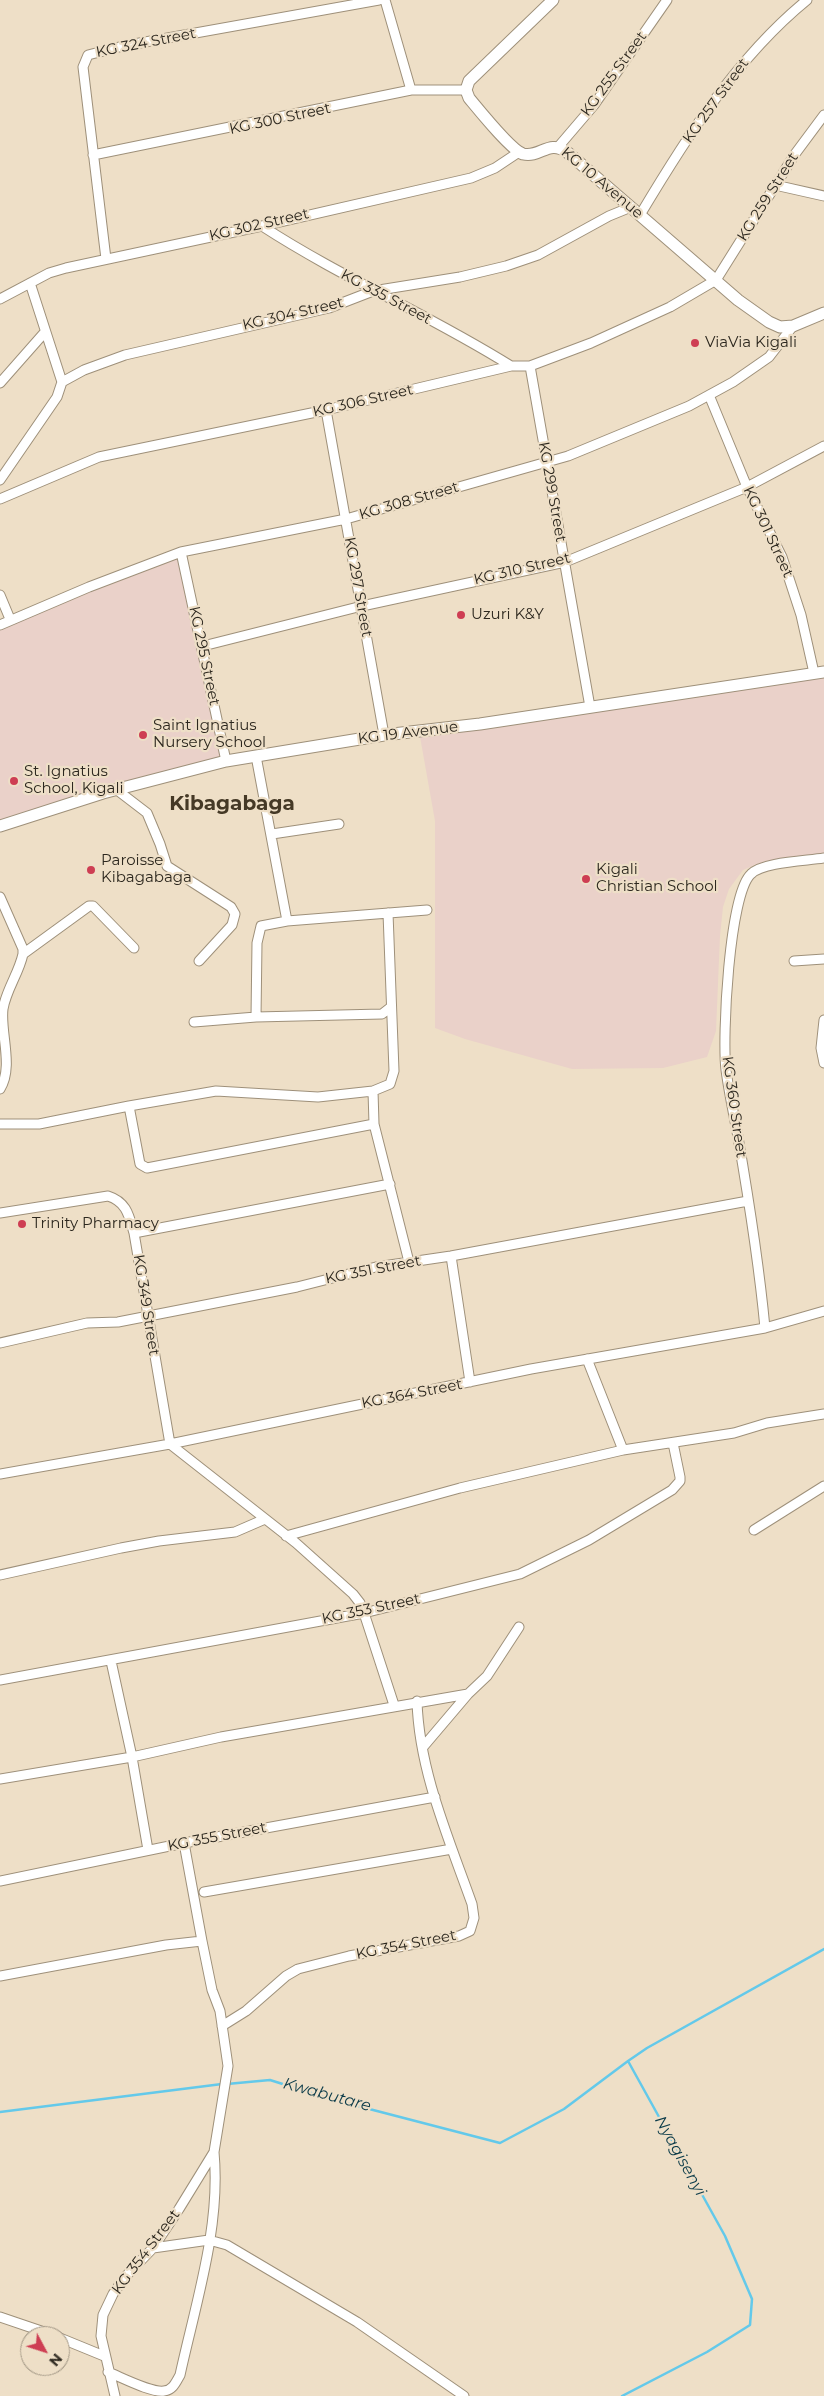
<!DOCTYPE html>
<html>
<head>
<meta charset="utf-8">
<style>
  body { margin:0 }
  #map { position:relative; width:824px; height:2396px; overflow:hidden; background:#eedfc7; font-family:Montserrat,sans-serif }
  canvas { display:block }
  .north { position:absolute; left:20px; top:2326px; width:50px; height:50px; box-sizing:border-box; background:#eedfc7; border:1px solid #a19684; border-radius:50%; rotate:130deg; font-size:14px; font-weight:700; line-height:20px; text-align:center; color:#2d281f }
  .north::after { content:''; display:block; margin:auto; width:18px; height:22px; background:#ce3e53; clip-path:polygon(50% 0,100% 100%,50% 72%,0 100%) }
</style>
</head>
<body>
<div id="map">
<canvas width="824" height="2396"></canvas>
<div class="north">N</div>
</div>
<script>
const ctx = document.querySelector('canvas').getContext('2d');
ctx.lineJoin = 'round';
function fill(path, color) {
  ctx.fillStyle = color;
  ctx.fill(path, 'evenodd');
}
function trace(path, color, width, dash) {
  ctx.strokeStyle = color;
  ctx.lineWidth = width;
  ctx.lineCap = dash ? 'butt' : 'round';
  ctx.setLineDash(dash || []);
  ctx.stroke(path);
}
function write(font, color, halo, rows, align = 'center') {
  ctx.font = font + ' Montserrat,sans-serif';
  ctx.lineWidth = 4.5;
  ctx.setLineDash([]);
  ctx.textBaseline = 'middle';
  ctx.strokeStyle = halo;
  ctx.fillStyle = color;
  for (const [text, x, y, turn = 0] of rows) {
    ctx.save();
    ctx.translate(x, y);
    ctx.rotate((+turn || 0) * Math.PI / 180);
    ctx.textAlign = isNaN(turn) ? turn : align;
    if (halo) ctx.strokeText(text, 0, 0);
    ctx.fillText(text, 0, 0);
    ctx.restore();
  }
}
fill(new Path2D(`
  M181 552 226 761 0 826V625Z
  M824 674V856L757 864 743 870 729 889 723 907 720 936 716 1031 707 1057 663 1068 572 1069 465 1039 435 1028V821L419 731Z`), '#ead1c9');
trace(new Path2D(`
  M227 2084 270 2080 327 2098 500 2143 564 2109 628 2061
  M0 2112 222 2084
  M622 2396 707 2352 750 2325 752 2299 725 2236 628 2061 647 2048 824 1949`), '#63c9ea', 2.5);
const street = new Path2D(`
  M385 0 411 90
  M559 146 594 105 667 0
  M93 155 411 90H466
  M775 185 824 196
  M640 215C686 138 737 57 807 0
  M262 226C342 278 430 315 511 366
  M106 259 83 67 88 55 123 46 379 0
  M30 283 62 382
  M0 299 49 273 66 268 262 226 471 178 495 168 519 152
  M530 366 590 707
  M0 383 45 332
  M709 395 747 487 782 557 801 615 814 673
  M326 410 384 735
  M0 480 57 397 62 382 84 370 125 355 329 308 373 291 460 277 506 266 538 255 609 216 631 207
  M0 499 99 457 326 410 511 366H530L591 343 670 307 716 280 795 154 824 115
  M181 552 226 761
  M0 595 10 619
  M0 625 89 587 181 552 346 519 568 456 689 406 733 382 769 357 793 326
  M203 646 362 606 565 562 747 487 824 446
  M256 756 287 921
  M117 790 147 813 160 844 167 866 231 907 235 914 232 925 199 961
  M272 834 339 824
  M0 897 23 949V954C19 973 6 990 3 1009 0 1032 14 1067 0 1089
  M23 954 89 906H93L134 948
  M794 961 824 959
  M256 1017 257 943 261 926 287 921 427 910
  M824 1020 821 1048 824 1063
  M194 1022 256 1017 382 1014 391 1007
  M373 1091 374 1124 409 1262
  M129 1106 140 1164 147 1168 374 1124
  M0 1124H39L129 1106 216 1091 318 1097 373 1091 390 1084 394 1071 388 913
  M0 1213 108 1196C127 1202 129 1216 134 1233L170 1444 296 1543 353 1594 360 1603 364 1613 394 1705
  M134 1233 390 1184
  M451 1256 470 1382
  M765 1328C759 1264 749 1201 738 1137 734 1115 729 1093 726 1070 722 1038 729 894 751 874 763 862 806 861 824 858
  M0 1343 87 1323 118 1322 297 1287 376 1267 451 1256 748 1201
  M587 1359 623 1450
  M0 1474 170 1444 531 1369 765 1328 824 1311
  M754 1530 824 1486
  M286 1536 460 1488 623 1450 734 1433 767 1423 824 1414
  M0 1575 121 1548 159 1541 235 1532 265 1519
  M111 1661 132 1757 148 1850
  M0 1680 364 1613 520 1574 589 1540 672 1490 680 1481V1477L673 1443
  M423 1747 468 1694 487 1676 519 1627
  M0 1779 132 1757 221 1737 468 1694
  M184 1843 202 1941
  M0 1881 184 1843 435 1797
  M204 1892 452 1849
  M0 1976 166 1945 202 1941 212 1990 220 2011 228 2066 214 2152 179 2209 153 2248 125 2277 113 2294 103 2315 101 2336 115 2396
  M222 2026 246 2011 286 1976 298 1969 349 1956 459 1936 470 1931 474 1918 472 1904C449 1839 419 1771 417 1701
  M153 2248 209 2240 227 2245 357 2322 464 2396
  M0 2317 56 2336
  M60 2338 104 2356
  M108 2372C121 2377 151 2393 164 2391 173 2390 176 2382 180 2375 196 2302 221 2226 214 2152`);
const secondary = new Path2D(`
  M553 0 469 81 466 90 469 98C479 110 511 150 523 154 541 158 548 139 567 152L738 300 769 322 780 327 793 326 824 313
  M0 826 103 793 226 761 384 735 480 724 824 672`);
trace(street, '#9e907a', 11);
trace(secondary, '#9e907a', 13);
trace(street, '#fff', 9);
trace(secondary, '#fff', 11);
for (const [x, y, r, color] of [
  [695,343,5,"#ce3e53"],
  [461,615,5,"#ce3e53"],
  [143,735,5,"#ce3e53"],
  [14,781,5,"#ce3e53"],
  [91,870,5,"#ce3e53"],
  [586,879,5,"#ce3e53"],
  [22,1224,5,"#ce3e53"]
]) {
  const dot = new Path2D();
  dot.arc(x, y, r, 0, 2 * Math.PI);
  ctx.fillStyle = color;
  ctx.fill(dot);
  trace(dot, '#eedfc7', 2);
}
write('15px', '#2d281f', '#eedfc7', [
  ["KG 324 Street",146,43,-11],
  ["KG 255 Street",614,74,-54],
  ["KG 257 Street",716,101,-54],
  ["KG 300 Street",280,119,-12],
  ["KG 10 Avenue",602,183,40],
  ["KG 259 Street",768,197,-58],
  ["KG 302 Street",259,225,-13],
  ["KG 335 Street",386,297,28],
  ["KG 304 Street",293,314,-13],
  ["KG 306 Street",363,401,-13],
  ["KG 299 Street",552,492,80],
  ["KG 308 Street",409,501,-16],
  ["KG 301 Street",768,532,65],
  ["KG 310 Street",522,569,-13],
  ["KG 297 Street",358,587,80],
  ["KG 295 Street",204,656,78],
  ["KG 19 Avenue",408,733,-7],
  ["KG 360 Street",734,1107,82],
  ["KG 351 Street",373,1270,-11],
  ["KG 349 Street",146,1305,81],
  ["KG 364 Street",412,1394,-11],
  ["KG 353 Street",371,1609,-12],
  ["KG 355 Street",217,1837,-11],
  ["KG 354 Street",406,1945,-11],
  ["KG 354 Street",146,2252,-53]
]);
write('15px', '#2d281f', '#eedfc7', [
  ["ViaVia Kigali",705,343],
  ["Uzuri K&Y",471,615],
  ["Saint Ignatius",153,726],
  ["Nursery School",153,743],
  ["St. Ignatius",24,772],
  ["School, Kigali",24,789],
  ["Paroisse",101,861],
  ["Kibagabaga",101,878],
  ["Kigali",596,870],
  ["Christian School",596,887],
  ["Trinity Pharmacy",32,1224]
], 'left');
write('italic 16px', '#0b3b49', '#eedfc7', [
  ["Kwabutare",327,2095,15],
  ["Nyagisenyi",680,2156,61]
]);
write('bold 20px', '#453926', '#eedfc7', [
  ["Kibagabaga",232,804]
]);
</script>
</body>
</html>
